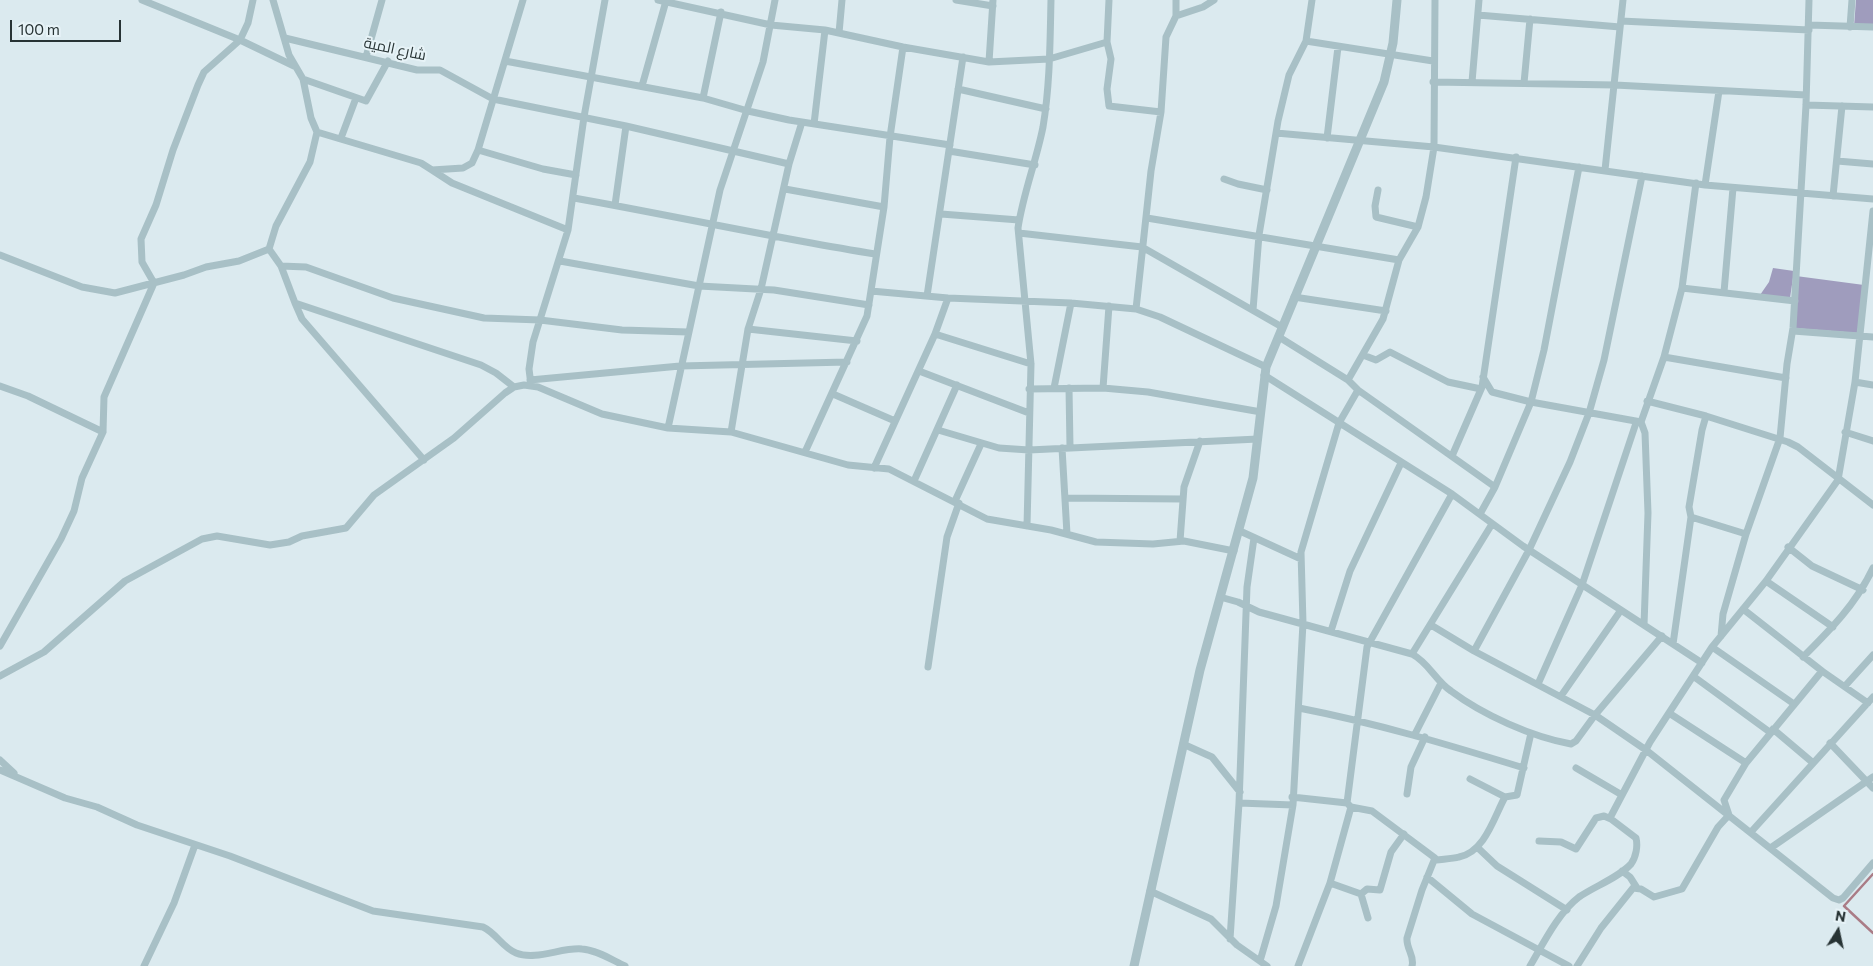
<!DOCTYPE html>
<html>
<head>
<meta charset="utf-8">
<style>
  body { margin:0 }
  #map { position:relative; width:1873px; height:966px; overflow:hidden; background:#dbeaef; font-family:Commissioner,sans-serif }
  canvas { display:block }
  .north { position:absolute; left:1813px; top:906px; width:50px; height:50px; -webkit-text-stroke:4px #e7f3f7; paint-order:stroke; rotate:10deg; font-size:14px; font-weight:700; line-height:20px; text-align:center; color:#273334 }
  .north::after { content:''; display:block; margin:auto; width:18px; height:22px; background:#273334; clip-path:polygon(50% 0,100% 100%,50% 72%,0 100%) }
  .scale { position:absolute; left:10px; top:20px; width:111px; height:22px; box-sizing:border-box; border:2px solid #273334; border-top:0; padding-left:6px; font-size:15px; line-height:18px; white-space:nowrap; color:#273334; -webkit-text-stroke:4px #e7f3f7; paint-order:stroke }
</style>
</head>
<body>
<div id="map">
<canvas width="1873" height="966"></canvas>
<div class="north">N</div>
<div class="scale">100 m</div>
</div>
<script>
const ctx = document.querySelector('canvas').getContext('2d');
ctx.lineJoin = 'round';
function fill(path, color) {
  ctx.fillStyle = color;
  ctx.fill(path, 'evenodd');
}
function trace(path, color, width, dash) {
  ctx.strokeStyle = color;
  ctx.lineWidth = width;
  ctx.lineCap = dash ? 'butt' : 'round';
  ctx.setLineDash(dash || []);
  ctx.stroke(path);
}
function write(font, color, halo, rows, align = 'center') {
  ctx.font = font + ' Commissioner,Cairo,sans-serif';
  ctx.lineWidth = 4;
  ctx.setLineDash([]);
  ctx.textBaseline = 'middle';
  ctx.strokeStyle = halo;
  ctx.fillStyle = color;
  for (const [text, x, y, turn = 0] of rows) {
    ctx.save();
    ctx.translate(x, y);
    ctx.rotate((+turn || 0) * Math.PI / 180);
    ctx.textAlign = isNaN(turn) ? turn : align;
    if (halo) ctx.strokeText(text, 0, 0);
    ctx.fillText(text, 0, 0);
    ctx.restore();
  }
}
fill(new Path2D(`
  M1856 0H1873V26L1854 27Z
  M1773 268 1794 271 1790 298 1760 295 1769 282Z
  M1796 276 1864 285 1858 333 1793 328Z`), '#9f9cbd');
trace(new Path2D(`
  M1873 874 1844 906 1873 933`), '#aa7c86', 2.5);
trace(new Path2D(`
  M142 0 240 40 294 66
  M658 0 771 25 825 30 903 47 989 62 1049 59 1107 42
  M956 0 993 6
  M1109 0 1107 42 1111 59 1107 89 1109 106 1161 112
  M1478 15 1620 27
  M1176 16 1203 7 1214 0
  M1621 21 1809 30
  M1809 25 1873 27
  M1850 27 1852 0
  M839 33 842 0
  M285 38 417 70H440L493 99 626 126 789 164
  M1306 41 1433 61
  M366 57 382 0
  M505 61 703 98 748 111 789 120 950 145
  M989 62 993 0
  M303 79 366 101 388 61
  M1433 82 1615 85 1806 95
  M1472 82 1479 0
  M1524 83 1530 19
  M642 86 666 1
  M958 89 1046 109
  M703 98 721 12
  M1806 105 1873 107
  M814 124 825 30
  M317 132 421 163 432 170 463 168 472 163 478 150 543 169 576 175
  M1276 133 1434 147 1705 185 1873 199
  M341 138 356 98
  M1327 138 1338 47
  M478 150 523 0
  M949 151 1035 165
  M1837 161 1873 164
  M432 170 452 183 568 230
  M1605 170 1623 0
  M1224 179 1238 184 1267 190
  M1705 185 1719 91
  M785 189 884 207
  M1378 190 1375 206 1376 217 1418 227
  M1833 196 1842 106
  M574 198C675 216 774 238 875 254
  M615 205 626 126
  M941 214 1019 220
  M1147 218 1399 260
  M1019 233 1142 247 1282 327
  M269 249 281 266 295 303 481 365 496 373 514 387
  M269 249 276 226 310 162 317 132 311 118 303 79 289 55 273 0
  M0 255 82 287 115 293 184 275 206 267 239 261 269 249
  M560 261 699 286 774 290 869 305
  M281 266 306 267 393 298 484 318 540 320 622 330 688 332
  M154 283 142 262 141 239 156 205 173 150 198 85 204 72 240 40 248 23 253 0
  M1682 288 1795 301
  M871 291 948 298 1071 303 1136 309 1160 317 1266 367
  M1724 292 1733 188
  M927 296 963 57
  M1294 297 1386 311
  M295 303 302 319 424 460
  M1136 309 1151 171 1161 112 1166 37 1176 16V0
  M1253 310 1259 235 1278 121 1289 75 1306 41 1312 0
  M748 329 857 341
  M1793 331 1873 337
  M935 334 1031 364
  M1279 337 1348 380 1358 390 1495 487
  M1363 355 1376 360 1390 352 1448 382 1481 389
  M1664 357 1786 378
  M919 371 1029 413
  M1264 375 1452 494 1523 546 1702 663
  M1483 377 1492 392 1531 402 1641 422 1664 357 1682 288 1696 183
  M530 380 680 366 847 362
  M1348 380 1383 319 1399 260 1418 227 1426 197 1434 147 1435 0
  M1855 382 1873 385
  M531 385 529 369 533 342 568 230 584 117 605 0
  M0 386 28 396 103 432
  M1054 388 1071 303
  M1069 388 1070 447
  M1103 388 1109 306
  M1029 389 1103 388 1148 392 1261 412
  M833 394 895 421
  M1647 401 1706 416 1788 442 1798 447 1873 505
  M1641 422 1645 433 1648 513 1644 625
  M668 428 720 190 763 62 775 0
  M938 430 999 448 1029 450 1258 439
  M731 432 748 329 761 289 789 164 802 122
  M1845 432 1873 441
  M1062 448 1067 534
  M805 452 867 316 884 207 890 137 903 47
  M1452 456 1482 387 1516 157
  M874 468 935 334 948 298
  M914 481 957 385
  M1065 498 1182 499
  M955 501 981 444
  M1480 514 1495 487 1531 402 1544 350 1579 167
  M1691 517 1746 534
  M1027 526 1031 364 1018 228C1023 194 1036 162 1043 127 1050 85 1050 42 1051 0
  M1240 531 1301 559
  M1180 541 1184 487 1200 441
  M1788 547 1812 566 1863 590
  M1766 581 1833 627
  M1220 597 1238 602 1259 612 1412 654C1429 663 1435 680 1451 691 1483 715 1532 737 1571 744L1576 741 1595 715 1662 636
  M1743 609 1822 671 1868 703
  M1431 625 1474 651 1595 715 1646 750 1833 898 1839 900 1843 898 1873 863
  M1331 631 1350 571 1401 463
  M1721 636 1723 614 1746 534 1780 438 1787 364 1793 328 1806 105 1809 0
  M1673 644 1691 517 1689 507 1702 430 1706 416
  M0 646 61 539 74 511 82 478 103 432 104 397 154 283
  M1712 647 1794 704
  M1474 651 1529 550 1570 462 1589 413 1604 360 1642 176
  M1412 654 1492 524
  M1803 657C1831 629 1856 604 1873 568
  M928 667 947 537 959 503
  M0 676 44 652 125 581 202 539 217 536 270 545 289 542 302 536 346 528 374 495 454 438 505 393 514 387 524 385 538 387 602 414 668 428 731 432 848 465 889 469 987 519 1051 530 1096 542 1153 544 1184 541 1234 551
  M1693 676 1771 733
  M1538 684 1582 585 1636 423
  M1845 686 1873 655
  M1561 696 1621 610
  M1299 708C1376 723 1449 745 1524 768
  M1669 713 1746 763
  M1773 729 1812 762
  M1415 734 1441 683
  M1830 743 1873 788
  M1183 744 1212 757 1240 792
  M0 760 14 773
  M1576 768 1622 795
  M0 770 65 798 97 807 137 825 230 856 373 911 483 927C496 933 503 948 516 953 536 961 562 947 582 949 597 950 612 960 625 966
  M1470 779 1505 797 1517 795 1531 733
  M1407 794 1411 767 1425 737
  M1292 797 1347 803 1351 807 1372 811 1435 858 1422 890 1407 938C1406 949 1415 956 1412 966
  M1239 803 1293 805
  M1347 803 1367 647 1452 494
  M1751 832 1873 697
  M1539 841 1561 842 1576 849 1596 818 1604 816 1611 819
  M1477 847 1497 866 1567 910
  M1772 847 1873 777
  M1436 860C1443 859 1452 859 1459 857 1485 852 1494 817 1505 797
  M1622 871 1630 877 1637 888
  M1427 877 1472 914 1569 966
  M1330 883 1361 894
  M1150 891 1211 919 1237 945 1267 966
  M1361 894 1367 889 1380 890 1391 852 1404 834
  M1361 894 1368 918
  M1230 939 1239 803 1247 587 1254 538
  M1260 961 1276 906 1293 805 1303 623 1301 552 1339 423 1358 390
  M144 966 174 903 195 845
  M1298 966 1330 883 1351 807
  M1530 966C1543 944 1558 913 1579 897 1595 886 1618 878 1631 864 1636 857 1638 846 1636 838L1611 819V816L1650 742 1712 647 1766 581 1838 480 1855 382 1873 211
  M1577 966 1601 928 1633 888 1641 889 1654 897 1682 889 1718 827 1729 815 1724 800 1746 763 1822 671`), '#a8c0c6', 7);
trace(new Path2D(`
  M1134 966 1200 670 1253 478 1266 367 1384 82 1393 43 1397 0`), '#a8c0c6', 9);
write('15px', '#273334', '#e7f3f7', [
  ["شارع المية",395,49,12]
]);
</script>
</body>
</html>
